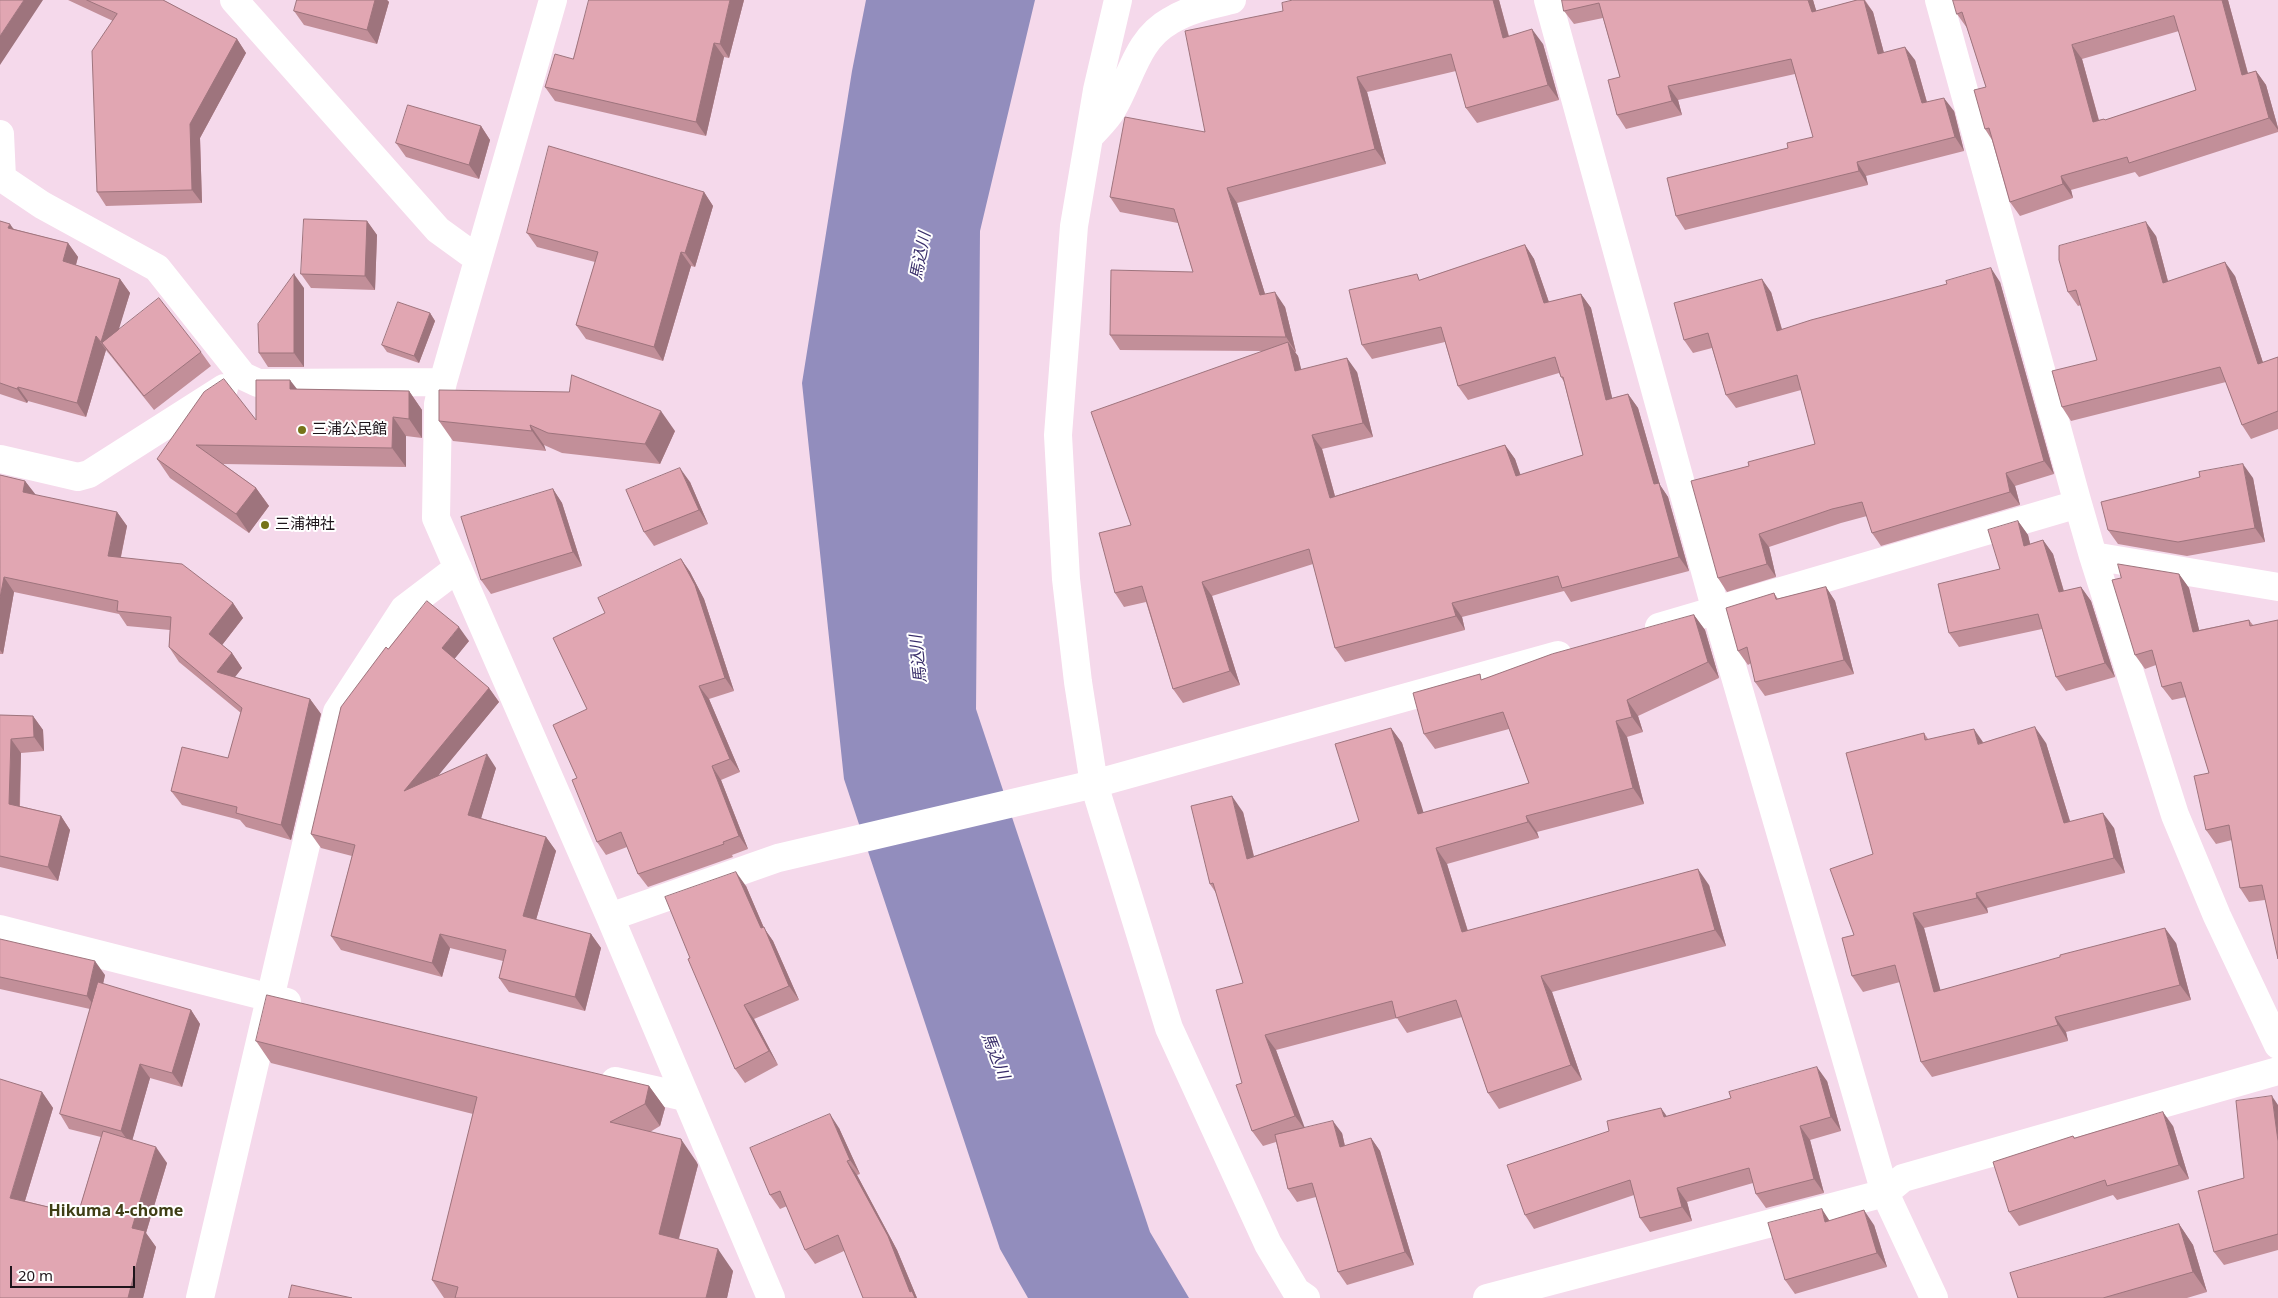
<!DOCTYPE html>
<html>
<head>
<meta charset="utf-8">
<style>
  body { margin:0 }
  #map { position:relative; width:2278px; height:1298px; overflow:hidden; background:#f5d9eb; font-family:"Noto Sans",sans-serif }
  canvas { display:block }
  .scale { position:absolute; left:10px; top:1266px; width:125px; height:22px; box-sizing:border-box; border:2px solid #1e151b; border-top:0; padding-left:6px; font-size:15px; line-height:18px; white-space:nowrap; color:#1e151b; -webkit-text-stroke:4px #fff; paint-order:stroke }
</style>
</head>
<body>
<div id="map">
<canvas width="2278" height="1298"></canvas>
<div class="scale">20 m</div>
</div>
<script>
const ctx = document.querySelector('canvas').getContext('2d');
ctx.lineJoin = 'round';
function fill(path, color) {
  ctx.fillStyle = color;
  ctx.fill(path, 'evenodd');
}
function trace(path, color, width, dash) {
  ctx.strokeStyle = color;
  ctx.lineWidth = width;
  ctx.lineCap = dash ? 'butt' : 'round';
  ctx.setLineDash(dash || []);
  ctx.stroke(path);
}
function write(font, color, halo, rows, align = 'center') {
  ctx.font = font + ' "Noto Sans","Noto Sans JP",sans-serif';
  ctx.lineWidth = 4;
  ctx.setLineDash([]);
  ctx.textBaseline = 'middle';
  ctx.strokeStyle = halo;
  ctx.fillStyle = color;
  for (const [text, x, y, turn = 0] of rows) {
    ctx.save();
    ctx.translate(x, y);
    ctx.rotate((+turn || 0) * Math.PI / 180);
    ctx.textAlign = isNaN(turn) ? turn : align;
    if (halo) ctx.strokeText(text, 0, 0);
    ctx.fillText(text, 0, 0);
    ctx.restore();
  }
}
fill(new Path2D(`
  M866 0H1035L980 231 976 709 1150 1232 1189 1298H1028L1000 1249 844 779 802 383 852 71Z`), '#928dbd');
trace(new Path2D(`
  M234 0 438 230 478 259
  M553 0 443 382 438 404 436 518 610 917 771 1298
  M1118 0 1097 90 1074 226 1058 435 1066 579 1078 682 1094 784 1169 1028 1268 1244 1296 1291 1306 1298
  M1548 0 1716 611 1885 1193 1934 1298
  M1939 0 2078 504
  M0 134 2 178 42 205 157 268 243 376 258 383 443 382
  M1090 136C1097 128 1107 119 1112 110 1131 79 1136 40 1170 21 1189 9 1211 5 1232 0
  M0 459 78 477 89 474 224 388
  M2093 556 2175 815 2217 916 2278 1045
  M1659 627 2078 504 2093 556 2278 587
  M610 917 778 858 1094 784 1558 655
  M0 929 287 1002
  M615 1081 685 1097
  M200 1298 337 712 404 609 458 568
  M1487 1298 1885 1193 1903 1178 2278 1071`), '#fff', 28);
fill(new Path2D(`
  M68 0H163L237 39 246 53 200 138 202 203 106 206 97 192 113 21Z
  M297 0H387L389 2 377 44 304 25 294 11Z
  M744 0 729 58 724 57 706 136 555 101 545 87 573 59Z
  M1293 0H1499L1509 36 1543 44 1559 100 1477 123 1466 108 1456 71 1367 92 1386 164 1237 203 1265 294 1285 307 1296 352H1294L1298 356 1301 370 1357 372 1373 437 1322 449 1335 496 1505 445 1515 459 1520 475 1583 455 1564 382 1561 377 1559 373 1468 400 1458 386 1445 342 1372 359 1362 345 1421 280 1525 245 1534 259 1549 302 1581 294 1591 308 1612 398 1628 394 1638 408 1660 485 1668 497 1689 571 1571 602 1564 591 1462 617 1465 630 1345 662 1335 648 1313 564 1212 596 1240 685 1183 703 1173 689 1146 602 1124 607 1115 593 1131 525 1263 351 1120 350 1110 335 1193 272 1178 223 1120 212 1110 197 1205 132Z
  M1562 0H1813L1816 11 1857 0H1865L1873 12 1884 53 1915 60 1927 102 1954 111 1964 151 1866 176 1868 185 1685 230 1676 216 1788 148 1813 137 1795 74 1678 100 1682 115 1626 129 1617 115 1620 77 1603 18 1574 24 1564 11Z
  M1953 0H2228L2248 73 2256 71 2266 85 2278 128V132L2139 177 2135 172 2071 190 2073 198 2020 216 2010 202 1992 140 1985 129 1986 87 1967 28 1957 14ZM2179 31 2196 90 2105 120 2104 119 2099 120 2082 59Z
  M481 126 490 140 479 179 406 157 396 143Z
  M704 192 713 206 695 267 691 266 663 361 586 339 576 325 595 262 537 247 527 233Z
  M0 221 14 229 68 243 78 257 76 265 120 279 130 293 118 330 201 352 211 366 154 410 106 350 86 417 28 401 27 403 0 394Z
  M367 221 377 235 375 290 311 288 301 274Z
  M2156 236 2168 281 2235 276 2263 363 2278 357V429L2251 439 2242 425 2226 382 2071 421 2062 407 2097 360 2081 305 2078 306 2068 292Z
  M2000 282 2054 474 2015 486 2020 505 1881 546 1872 533 1867 516 1841 523 1769 547 1776 577 1727 592 1718 578 1749 466 1815 444 1801 390 1736 408 1726 395 1712 348 1693 353 1684 340 1771 292 1782 329Z
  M304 288V367H268L259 353Z
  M430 313 435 321 419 363 387 352 382 345Z
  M297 389 409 391 422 410V438L406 436V467L223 464 256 488 269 506 249 533 170 478 157 459 256 420Z
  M439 421 675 431 660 464 562 453 544 445 546 451 453 441Z
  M0 475 25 481 35 495 117 512 127 526 121 557 233 603 243 618 222 645 232 653 242 668 235 677 310 699 321 714 291 840 246 827 240 820 182 805 171 791 228 758 241 713 179 662 169 647 170 630 127 626 119 614 14 592 3 654H0Z
  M2253 478 2265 542 2187 556 2118 544 2108 530Z
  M690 482 708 524 654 546 644 532Z
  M553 489 562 503 582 566 491 594 481 580Z
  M2018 521 2028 535 2030 544 2043 540 2053 554 2064 591 2081 587 2091 601 2115 677 2066 691 2056 677 2042 629 1959 647 1949 633 2000 569Z
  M681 559 690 572 704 599 734 691 709 699 740 772 721 780 748 849 732 855 733 857 648 887 638 874 627 847 606 855 597 842 587 709 605 613Z
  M2179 574 2189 588 2199 630 2249 620 2253 625 2265 900 2249 902 2240 888 2232 840 2216 844 2206 830 2209 773 2186 697 2172 700 2162 687 2156 665 2145 669 2135 655 2121 578Z
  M1826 587 1835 601 1854 674 1765 696 1755 682 1751 663 1748 665 1738 651 1774 593 1778 599Z
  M1694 615 1705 630 1719 678 1638 716 1643 732 1627 737 1644 804 1537 832 1539 838 1447 864 1468 931 1709 885 1726 946 1552 992 1582 1080 1499 1109 1488 1093 1462 1017 1407 1033 1397 1018 1276 1050 1304 1128 1342 1133 1345 1146 1371 1138 1380 1151 1414 1265 1347 1285 1338 1272 1316 1197 1297 1202 1288 1189 1276 1142 1263 1146 1252 1131 1242 1083 1243 983 1216 893 1210 884 1243 812 1254 856 1359 821 1391 728 1402 743 1423 813 1529 783 1509 729 1435 749 1424 734 1483 679Z
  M469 641 454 659 489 688 499 702 438 775 496 768 481 818 546 837 556 851 536 920 591 934 601 948 585 1011 509 992 499 978 503 961 450 948 442 977 341 950 331 936 352 856 321 848 311 834 388 649Z
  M0 715 33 716 43 730 44 751 21 753 20 806 61 816 70 830 58 881 0 867Z
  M1924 733 1928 739 1984 743H2046L2070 821 2114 828 2125 873 1987 908 1988 913 1924 928 1940 990 2176 943 2191 1000 2066 1032 2068 1041 1932 1077 1921 1062 1900 982 1863 992 1852 976 1854 935 1873 854Z
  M746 886 764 928 773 941 799 1000 754 1019 778 1065 745 1083 735 1069 690 958Z
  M0 939 105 975 103 984 191 1010 200 1024 182 1087 150 1078 132 1140 167 1163 146 1233 156 1247 143 1298H0L42 1092 53 1108 25 1201 78 1214 101 1137 69 1129 60 1114 90 1009 0 989Z
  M256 1041 649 1086 665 1108 660 1126 650 1132 696 1161 698 1165 679 1239 733 1271 727 1298H444L432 1280 473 1114 271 1063Z
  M1827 1081 1841 1131 1810 1140 1824 1193 1766 1208 1756 1194 1753 1183 1687 1202 1692 1221 1650 1232 1640 1218 1634 1195 1534 1229 1525 1215 1667 1116Z
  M2278 1105V1250L2224 1265 2214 1252 2244 1178Z
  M2173 1126 2189 1179 2117 1200 2113 1195 2019 1226 2009 1212 2073 1136 2075 1138Z
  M839 1128 860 1174 857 1175 897 1250 917 1298 844 1251 815 1264 805 1250 787 1206 780 1209 770 1195Z
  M1830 1221 1874 1225 1887 1267 1795 1294 1785 1280Z
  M2179 1224 2193 1245 2207 1292 2187 1298H2018Z`), '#c28f99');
fill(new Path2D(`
  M24 0H43L0 65V36Z
  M375 0H387L389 2 377 44 367 30Z
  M730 0H744L729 58 720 44Z
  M1493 0H1499L1513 53 1503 38Z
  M1808 0H1813L1821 26 1812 12Z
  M1864 0 1873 12 1888 68 1878 54Z
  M2222 0H2228L2252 89 2242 75Z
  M1532 29 1543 44 1559 100 1548 85Z
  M237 39 246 53 200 138 202 203 192 190 190 124Z
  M714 43 724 57 706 136 696 122Z
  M2072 45 2082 59 2103 136 2093 122Z
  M1905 47 1915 60 1931 117 1922 103Z
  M2256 71 2266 85 2278 128V130L2269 118Z
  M1357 77 1367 92 1386 164 1375 149Z
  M1668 86 1678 100 1682 115 1672 101Z
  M1944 98 1954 111 1964 151 1955 137Z
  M481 126 490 140 479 179 469 165Z
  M1857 162 1866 176 1868 185 1859 171Z
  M2061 176 2071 190 2073 198 2063 184Z
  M1227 188 1237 203 1270 310 1260 295Z
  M704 192 713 206 695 267 685 253Z
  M367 221 377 235 375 290 365 276Z
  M2146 222 2156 236 2172 297 2163 283Z
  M10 224 20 238 8 228Z
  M68 243 78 257 73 275 63 261Z
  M1525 245 1534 259 1554 317 1544 303Z
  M681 252 691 266 663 361 654 347Z
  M2225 262 2235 276 2268 378 2258 364Z
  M1991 268 2000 282 2054 474 2044 461Z
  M294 274 304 288V367L294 353Z
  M120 279 130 293 111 355 102 343 110 356 101 342Z
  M1762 279 1771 292 1786 344 1777 331Z
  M1275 292 1285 307 1296 352 1286 337Z
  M1581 294 1591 308 1616 414 1606 400Z
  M430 313 435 321 419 363 414 356Z
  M96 336 106 350 86 417 77 403Z
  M1288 342 1298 356 1305 385 1295 371Z
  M1347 358 1357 372 1373 437 1363 423Z
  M290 380 304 398 290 389Z
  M18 387 28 401 27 403 17 389Z
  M409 391 422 410V438L409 419Z
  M1628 394 1638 408 1660 485 1668 497 1689 571 1679 557 1654 484Z
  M661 411 675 431 660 464 645 444Z
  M393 417 406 436V467L392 448Z
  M530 425 544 445 546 451 532 431Z
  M1312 435 1322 449 1339 511 1330 498Z
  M1505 445 1515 459 1526 490 1516 476Z
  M2243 464 2253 478 2265 542 2255 528Z
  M680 468 690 482 708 524 699 510Z
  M2006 473 2015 486 2020 505 2010 492Z
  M25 481 36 495 23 492Z
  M256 488 269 506 249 533 236 514Z
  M553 489 562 503 582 566 573 552Z
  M117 512 127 526 118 570 108 556Z
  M2018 521 2028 535 2034 560 2024 546Z
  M1759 534 1769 547 1776 577 1767 564Z
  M2043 540 2053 554 2068 606 2059 592Z
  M681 559 690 572 704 599 734 691 725 678Z
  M2179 574 2189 588 2203 646 2193 632Z
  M4 577 14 592 3 654 0 650V598Z
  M1202 582 1212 596 1240 685 1230 671Z
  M1826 587 1835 601 1854 674 1844 660Z
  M2081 587 2091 601 2115 677 2105 663Z
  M233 603 243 618 219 649 209 634Z
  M1452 603 1462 617 1465 630 1456 616Z
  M1694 615 1705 630 1719 678 1708 662Z
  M459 627 469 641 452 662 442 648Z
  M232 653 242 668 227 687 217 672Z
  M699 686 709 699 740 772 730 759Z
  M489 688 499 702 414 805 404 791Z
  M310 699 321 714 291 840 281 825Z
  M1627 700 1638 716 1643 732 1632 717Z
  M33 716 43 730 44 751 34 737Z
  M1616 721 1627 737 1644 804 1633 788Z
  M2035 727 2046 743 2075 838 2064 823Z
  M1391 728 1402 743 1429 830 1418 814Z
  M1974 729 1985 745 1978 744Z
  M11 739 21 753 19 818 9 804Z
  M487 754 496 768 478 829 468 815Z
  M712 766 721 780 748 849 739 836Z
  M1232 796 1243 812 1258 874 1247 859Z
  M2103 813 2114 828 2125 873 2114 858Z
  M61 816 70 830 58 881 48 867Z
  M1526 816 1537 832 1539 838 1528 822Z
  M546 837 556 851 533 930 523 916Z
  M1436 848 1447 864 1473 948 1462 932Z
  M1698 869 1709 885 1726 946 1715 930Z
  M736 872 746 886 764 928 773 941 799 1000 789 986 761 928Z
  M1976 893 1987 908 1988 913 1977 898Z
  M1913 913 1924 928 1945 1007 1934 992Z
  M2165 928 2176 943 2191 1000 2180 985Z
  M440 934 450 948 442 977 432 963Z
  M591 934 601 948 585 1011 575 997Z
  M95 961 105 975 97 1010 87 996Z
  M1541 976 1552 992 1582 1080 1571 1065Z
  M744 1005 754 1019 778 1065 769 1051Z
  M191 1010 200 1024 182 1087 172 1073Z
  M2055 1017 2066 1032 2068 1041 2058 1025Z
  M1265 1035 1276 1050 1306 1131 1295 1116Z
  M140 1064 150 1078 131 1145 121 1131Z
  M1817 1067 1827 1081 1841 1131 1831 1117Z
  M649 1086 665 1108 660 1126 645 1104Z
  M42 1092 53 1108 21 1214 10 1198Z
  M2272 1096 2278 1105V1141Z
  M1661 1108 1671 1122 1664 1117Z
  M2163 1112 2173 1126 2189 1179 2179 1165Z
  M830 1114 839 1128 860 1174 850 1160Z
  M1333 1121 1342 1133 1348 1160 1340 1147Z
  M1800 1126 1810 1140 1824 1193 1814 1179Z
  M1371 1138 1380 1151 1414 1265 1405 1252Z
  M681 1139 696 1161 698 1165 674 1256 659 1234Z
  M156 1147 167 1163 146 1233 156 1247 143 1298H128L132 1228Z
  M847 1161 857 1175 897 1250 917 1298H914L910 1292Z
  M1677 1188 1687 1202 1692 1221 1682 1207Z
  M1822 1209 1831 1223 1825 1222Z
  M1864 1210 1874 1225 1887 1267 1877 1253Z
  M2179 1224 2193 1245 2207 1292 2193 1272Z
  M718 1249 733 1271 727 1298H706Z`), '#9e747d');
const building = new Path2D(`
  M0 0H24L0 36Z
  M87 0H163L237 39 190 124 192 190 97 192 92 51 117 14Z
  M297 0H375L367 30 294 11Z
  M589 0H730L720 44 714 43 696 122 545 87 555 54 573 59Z
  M1293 0H1493L1503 38 1532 29 1548 85 1466 108 1451 54 1357 77 1375 149 1227 188 1260 295 1275 292 1286 337 1110 335 1111 270 1193 272 1174 209 1110 197 1125 117 1205 132 1185 31 1283 11 1282 3Z
  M1562 0H1808L1812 12 1857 0H1864L1878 54 1905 47 1922 103 1944 98 1955 137 1857 162 1859 171 1676 216 1667 178 1788 148 1787 143 1813 137 1791 59 1668 86 1672 101 1617 115 1608 80 1620 77 1599 3 1564 11Z
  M1953 0H2222L2242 75 2256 71 2269 118 2129 163 2127 157 2061 176 2063 184 2010 202 1989 128 1985 129 1974 90 1986 87 1962 12 1957 14ZM2174 16 2196 90 2105 120 2104 119 2093 122 2072 45Z
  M408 105 481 126 469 165 396 143Z
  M549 146 704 192 685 253 681 252 654 347 576 325 598 252 527 233Z
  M304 219 367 221 365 276 301 274Z
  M0 221 10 224 8 228 68 243 63 261 120 279 101 342 96 336 77 403 18 387 17 389 0 383Z
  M2146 222 2163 283 2225 262 2258 364 2278 357V411L2242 425 2220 367 2062 407 2052 371 2097 360 2076 290 2068 292 2059 260V246Z
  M1525 245 1544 303 1581 294 1606 400 1628 394 1654 484 1659 483 1679 557 1562 588 1558 576 1452 603 1456 616 1335 648 1309 549 1202 582 1230 671 1173 689 1142 586 1115 593 1099 533 1131 525 1091 412 1288 342 1295 371 1347 358 1363 423 1312 435 1330 498 1505 445 1516 476 1583 455 1563 377H1561L1555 357 1458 386 1441 327 1362 345 1349 290 1417 274 1419 280Z
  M1991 268 2044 461 2006 473 2010 492 1872 533 1862 502 1832 509 1759 534 1767 564 1718 578 1691 481 1749 466 1748 462 1815 444 1797 375 1726 395 1708 333 1684 340 1674 303 1762 279 1777 331 1811 320 1947 284 1946 281Z
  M294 274V353H259L258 324Z
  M159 298 201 352 144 396 102 343Z
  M398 302 430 313 414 356 382 345Z
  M572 375 661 411 645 444 548 433 530 425 532 431 439 421V390L569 392Z
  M224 379 256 420V380H290V389L409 391V419L393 417 392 448 196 445 256 488 236 514 157 459 204 392Z
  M2243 464 2255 528 2178 542 2108 530 2101 502 2200 477 2199 472Z
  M680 468 699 510 644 532 626 490Z
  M0 475 25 481 23 492 117 512 108 556 182 564 233 603 209 634 232 653 217 672 310 699 281 825 236 813 237 807 171 791 182 747 228 758 242 708 169 647 171 617 117 611 118 601 4 577 0 598Z
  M553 489 573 552 481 580 461 517Z
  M2018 521 2024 546 2043 540 2059 592 2081 587 2105 663 2056 677 2038 614 1949 633 1938 584 2000 569 1988 530Z
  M681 559 695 585 725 678 699 686 730 759 712 766 739 836 723 842 724 844 638 874 621 832 597 842 572 780 577 778 553 725 587 709 553 638 605 613 598 598Z
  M2118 564 2179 574 2193 632 2249 620 2250 626 2278 620V959L2262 885 2240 888 2229 825 2206 830 2194 776 2209 773 2181 682 2162 687 2152 650 2135 655 2112 580 2121 578Z
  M1826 587 1844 660 1755 682 1747 647 1738 651 1726 608 1774 593 1776 599Z
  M427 601 459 627 442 648 489 688 404 791 487 754 468 815 546 837 523 916 591 934 575 997 499 978 506 950 440 934 432 963 331 936 355 845 311 834 341 707 386 647 388 649Z
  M1694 615 1708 662 1627 700 1632 717 1616 721 1633 788 1526 816 1528 822 1436 848 1462 932 1698 869 1715 930 1541 976 1571 1065 1488 1093 1456 1000 1396 1018 1392 1001 1265 1035 1295 1116 1252 1131 1236 1085 1242 1083 1216 990 1243 983 1213 883 1210 884 1191 806 1232 796 1247 859 1359 821 1335 744 1391 728 1418 814 1529 783 1503 712 1424 734 1413 693 1480 674 1481 680 1552 654Z
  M0 715 33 716 34 737 11 739 9 804 61 816 48 867 0 856Z
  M2035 727 2064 823 2103 813 2114 858 1976 893 1977 898 1913 913 1934 992 2060 957V955L2165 928 2180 985 2055 1017 2058 1025 1921 1062 1895 965 1852 976 1842 938 1854 935 1830 869 1873 854 1846 753 1924 733 1925 740 1974 729 1978 744Z
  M736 872 761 928 764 927 789 986 744 1005 769 1051 735 1069 688 959 690 958 665 897Z
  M0 939 95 961 87 996 0 977Z
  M98 982 191 1010 172 1073 140 1064 121 1131 60 1114Z
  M267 995 649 1086 645 1104 610 1122 681 1139 682 1143 659 1234 718 1249 706 1298H455L458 1287 432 1280 477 1097 256 1041Z
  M1817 1067 1831 1117 1800 1126 1814 1179 1756 1194 1749 1168 1677 1188 1682 1207 1640 1218 1630 1180 1525 1215 1507 1165 1609 1131 1607 1121 1661 1108 1664 1117 1731 1098 1729 1092Z
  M0 1079 42 1092 10 1198 78 1214 103 1131 156 1147 132 1228 145 1231 128 1298H0Z
  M2272 1096 2278 1141V1234L2214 1252 2198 1191 2244 1178 2236 1101Z
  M2163 1112 2179 1165 2107 1186 2105 1180 2009 1212 1993 1162 2073 1136 2074 1138Z
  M830 1114 850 1160 847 1161 888 1236 910 1292 912 1291 915 1298H863L838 1235 805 1250 780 1191 770 1195 750 1148Z
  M1333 1121 1340 1147 1371 1138 1405 1252 1338 1272 1312 1183 1288 1189 1275 1135Z
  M1822 1209 1825 1222 1864 1210 1877 1253 1785 1280 1768 1223Z
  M2179 1224 2193 1272 2103 1298H2018L2010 1273Z
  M292 1285 352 1298H289Z`);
fill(building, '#e1a6b2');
trace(building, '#9e747d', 1);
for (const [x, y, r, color] of [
  [302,430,5,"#757418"],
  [265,525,5,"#757418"]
]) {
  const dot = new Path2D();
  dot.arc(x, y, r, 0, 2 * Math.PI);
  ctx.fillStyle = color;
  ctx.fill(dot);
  trace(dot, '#fff', 2);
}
write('15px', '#1e151b', '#fff', [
  ["三浦公民館",312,430],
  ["三浦神社",275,525]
], 'left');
write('italic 16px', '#392e6a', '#fff', [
  ["馬込川",921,256,-79],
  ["馬込川",919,659,-96],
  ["馬込川",995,1056,68]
]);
write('bold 16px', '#3f3e15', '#fff', [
  ["Hikuma 4-chome",116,1211]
]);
</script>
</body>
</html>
